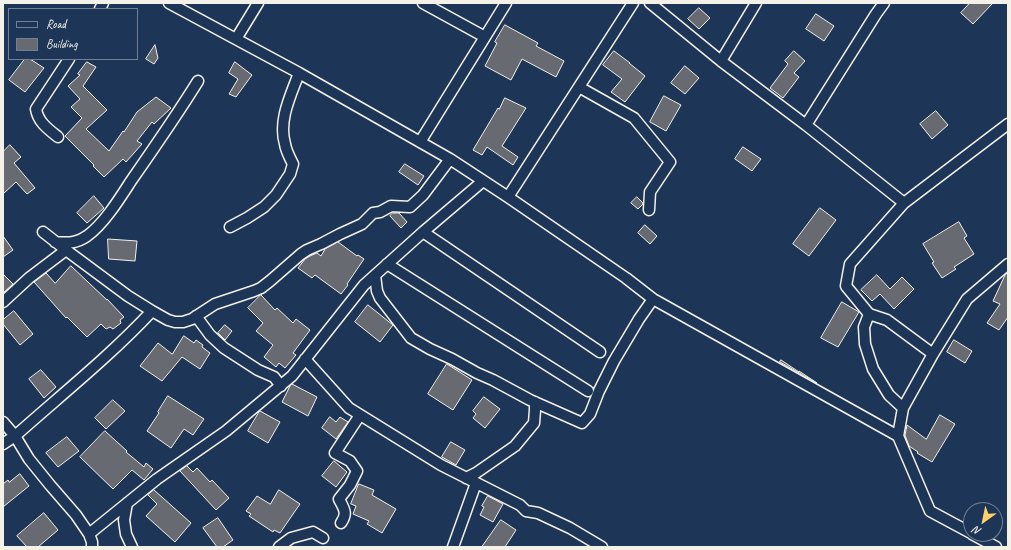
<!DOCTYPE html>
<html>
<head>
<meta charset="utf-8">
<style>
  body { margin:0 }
  #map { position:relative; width:1011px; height:550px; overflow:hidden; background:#1d3557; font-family:Caveat,sans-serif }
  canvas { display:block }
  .frame { position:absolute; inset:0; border:4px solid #f4f1e8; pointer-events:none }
  .legend { position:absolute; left:8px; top:8px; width:130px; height:52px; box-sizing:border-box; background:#1d3557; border:1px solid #738091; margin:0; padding:5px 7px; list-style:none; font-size:12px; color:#f4f1e8 }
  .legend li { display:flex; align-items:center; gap:8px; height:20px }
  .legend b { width:20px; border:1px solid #738091 }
  .north { position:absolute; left:963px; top:502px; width:40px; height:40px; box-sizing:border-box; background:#1d3557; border:1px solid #738091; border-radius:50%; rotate:213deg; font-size:11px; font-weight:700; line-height:16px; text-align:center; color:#f4f1e8 }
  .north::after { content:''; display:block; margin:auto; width:14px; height:18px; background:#ffd166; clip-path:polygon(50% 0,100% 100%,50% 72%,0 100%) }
</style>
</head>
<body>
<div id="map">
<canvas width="1011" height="550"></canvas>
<div class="frame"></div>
<ul class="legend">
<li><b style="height:5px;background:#1d3557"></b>Road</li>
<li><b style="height:11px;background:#676a71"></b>Building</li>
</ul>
<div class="north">N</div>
</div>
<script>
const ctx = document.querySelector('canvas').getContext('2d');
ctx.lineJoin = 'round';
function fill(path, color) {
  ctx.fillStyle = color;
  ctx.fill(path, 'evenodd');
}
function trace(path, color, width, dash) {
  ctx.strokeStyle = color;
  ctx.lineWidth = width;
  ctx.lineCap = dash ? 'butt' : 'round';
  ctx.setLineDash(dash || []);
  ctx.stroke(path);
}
const building = new Path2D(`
  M970 3H993L973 24 961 13Z
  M699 8 710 18 699 29 688 19Z
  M816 14 834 26 824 41 806 29Z
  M505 25 538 43 536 46 564 61 556 77 522 59 511 80 485 66 497 43 495 42Z
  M155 45 158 58 154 64 146 59Z
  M614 51 630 63H629L645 76 625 102 611 92 622 79 603 65Z
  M794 51 805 61 794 73 799 77 783 98 770 88 788 64 785 61Z
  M25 59H30L44 68 25 92 9 80Z
  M87 62 96 67 83 86 107 110 86 129 109 151 123 131 124 132 137 112 156 97 171 108 154 124 152 122 137 141 142 144 126 162 123 159 104 177 93 166 94 165 65 136 82 118 71 107 80 99 68 86 80 75 78 74Z
  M235 62 252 75 236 97 229 94 238 79 229 73Z
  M685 66 699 78 685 94 671 83Z
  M664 96 681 105 666 131 650 122Z
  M505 98 526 108 502 146 518 157 513 165 487 147 482 155 473 150 498 108 499 109Z
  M936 111 948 125 932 139 920 124Z
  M10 145 21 157 14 163 35 188 27 194 16 182 3 194V152Z
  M743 147 761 159 752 171 735 159Z
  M405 164 424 176 418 185 399 172Z
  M94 196 104 208 87 223 77 213Z
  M637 197 643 203V204L638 209 631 203Z
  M820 208 836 220 809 256 793 244Z
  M393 213H399L407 222 401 228 390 216Z
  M959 222 967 236 964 238 974 254 954 267 956 269 942 278 932 263 934 262 923 244Z
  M645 225 657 236 650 244 638 233Z
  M3 236 13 250 3 257Z
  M108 239 137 241 135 261 109 259Z
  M338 242 357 256 358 255 364 259 347 284 348 285 341 294 315 275 312 278 298 268 305 259 310 256 317 253 321 256 325 249Z
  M71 266 107 300V299L124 317 120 320 121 323 113 329 110 327 106 329 101 324 87 337 67 317 66 318 34 282 46 273 55 283Z
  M1008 273V317L999 330 987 323 1000 304 993 301 1005 275Z
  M3 274 13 284 3 293Z
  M877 275 890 289 902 277 914 289 894 309 880 294 872 301 861 290Z
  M261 295 275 310 277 308 293 323 296 319 310 330 293 353 296 355 285 368 279 363 276 367 264 357 273 345 256 331 263 323 248 308Z
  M842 302 859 312 838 347 821 338Z
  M368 305 393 325 380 342 355 322Z
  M14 311 33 334 20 345 3 324V320Z
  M225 325 232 331 225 340 218 333Z
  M184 336 194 343 196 340 203 345 202 347 210 353 200 369 182 357 162 381 140 366 158 343 172 354Z
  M954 340 972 351 965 363 947 352Z
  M781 360 799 372V371L817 383 780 362Z
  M447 364 472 380 453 410 428 394Z
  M41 370 56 387 44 398 29 379Z
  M292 384 317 397 308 416 282 402 290 386Z
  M168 396 204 419 193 435 184 429 171 448 147 431 159 413 158 412Z
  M484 397 500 409 485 428 473 418 476 414 473 411Z
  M113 400 125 411 106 429 95 418Z
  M260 411 280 422 268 443 248 431Z
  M940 415 955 424 932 462 917 453 918 452 909 446 905 435 907 425 926 439Z
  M330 417 336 422 340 417 348 422 336 439 322 428Z
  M105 431 127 451 126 452 144 467 146 463 153 469 144 480 132 470 113 489 80 457Z
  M67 437 79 451 58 467 46 453Z
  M451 442 465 450 456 465 442 457Z
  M334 461 347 472 336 487 322 476Z
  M187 466 193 472 197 468 210 482 212 480 229 498 216 510 180 471Z
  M20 474 29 486 3 507V484L8 480 9 482Z
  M359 484 374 490 372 495 396 509 382 533 367 524 369 521 353 514 356 506 351 504Z
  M154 490 191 523 175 542 146 516 157 504 148 495Z
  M279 490 300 504 280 533 274 530 273 532 249 516 251 514 246 511 257 496 270 504Z
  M488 496 503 504 493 522 480 515 484 507 482 506Z
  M44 513 58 530 38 547H27L17 536Z
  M218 518 233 540 223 547H217L203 528Z
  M501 520 516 530 505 547H482Z`);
fill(building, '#676a71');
trace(building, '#f4f1e8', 1);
const minor = new Path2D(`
  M169 3 299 73 450 159 508 197 626 278 653 299 898 436 930 511 971 533
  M423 3 485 37
  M650 3 721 61 806 125 904 203 1008 124
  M100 9 103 3
  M236 39 258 3
  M721 61 756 3
  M579 87 634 118 670 162 650 192 649 210
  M806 125 876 14 884 3
  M58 137C48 129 38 122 36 109L69 59
  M420 142 506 3
  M508 197 633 3
  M230 227 247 218 264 207 276 195 290 174 293 164C290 158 286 151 285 144 278 120 291 95 299 73
  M43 232 66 250 128 296 152 311 168 320 175 322H183L192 319 215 304 254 291 261 288 270 281 301 254 307 250 321 244 340 234 362 224 373 213 380 212 391 206 410 207 423 195 450 159
  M423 232 600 352
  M55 242C68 243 75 244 87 236 104 224 120 198 131 181 154 148 177 115 198 81
  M387 264 588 391
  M375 275 377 291 380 298 411 338 430 349 452 359 477 373 493 380 530 400 582 423 590 414 599 391 614 361 639 319 653 299
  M3 302 29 278 66 250
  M869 314 887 320 933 354
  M196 316 210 335 224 348 258 370 274 377 281 386
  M305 359 349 408 441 465 520 505 526 511 538 513 570 528 602 547
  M903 408 889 395 873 369 865 344 864 327 869 314 846 286 850 264 904 203
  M3 422 15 436 29 459 50 485 76 515 89 534 92 542V547
  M898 436 903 408 933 354 967 299 1008 264
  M3 444 15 436C61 395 110 356 152 311
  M466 478 476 473 515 446 534 423 535 410V402
  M127 503 124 520 126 534 132 547
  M341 523C348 513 344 509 339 499L350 485 357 471 350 461 335 453 360 415
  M89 534 157 479 226 431 292 376 364 285 423 232 483 181
  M972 534 996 547
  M279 547 291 538 313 532 323 538
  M453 547 476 483`);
trace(minor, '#f4f1e8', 13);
trace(minor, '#1d3557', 10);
</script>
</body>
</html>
